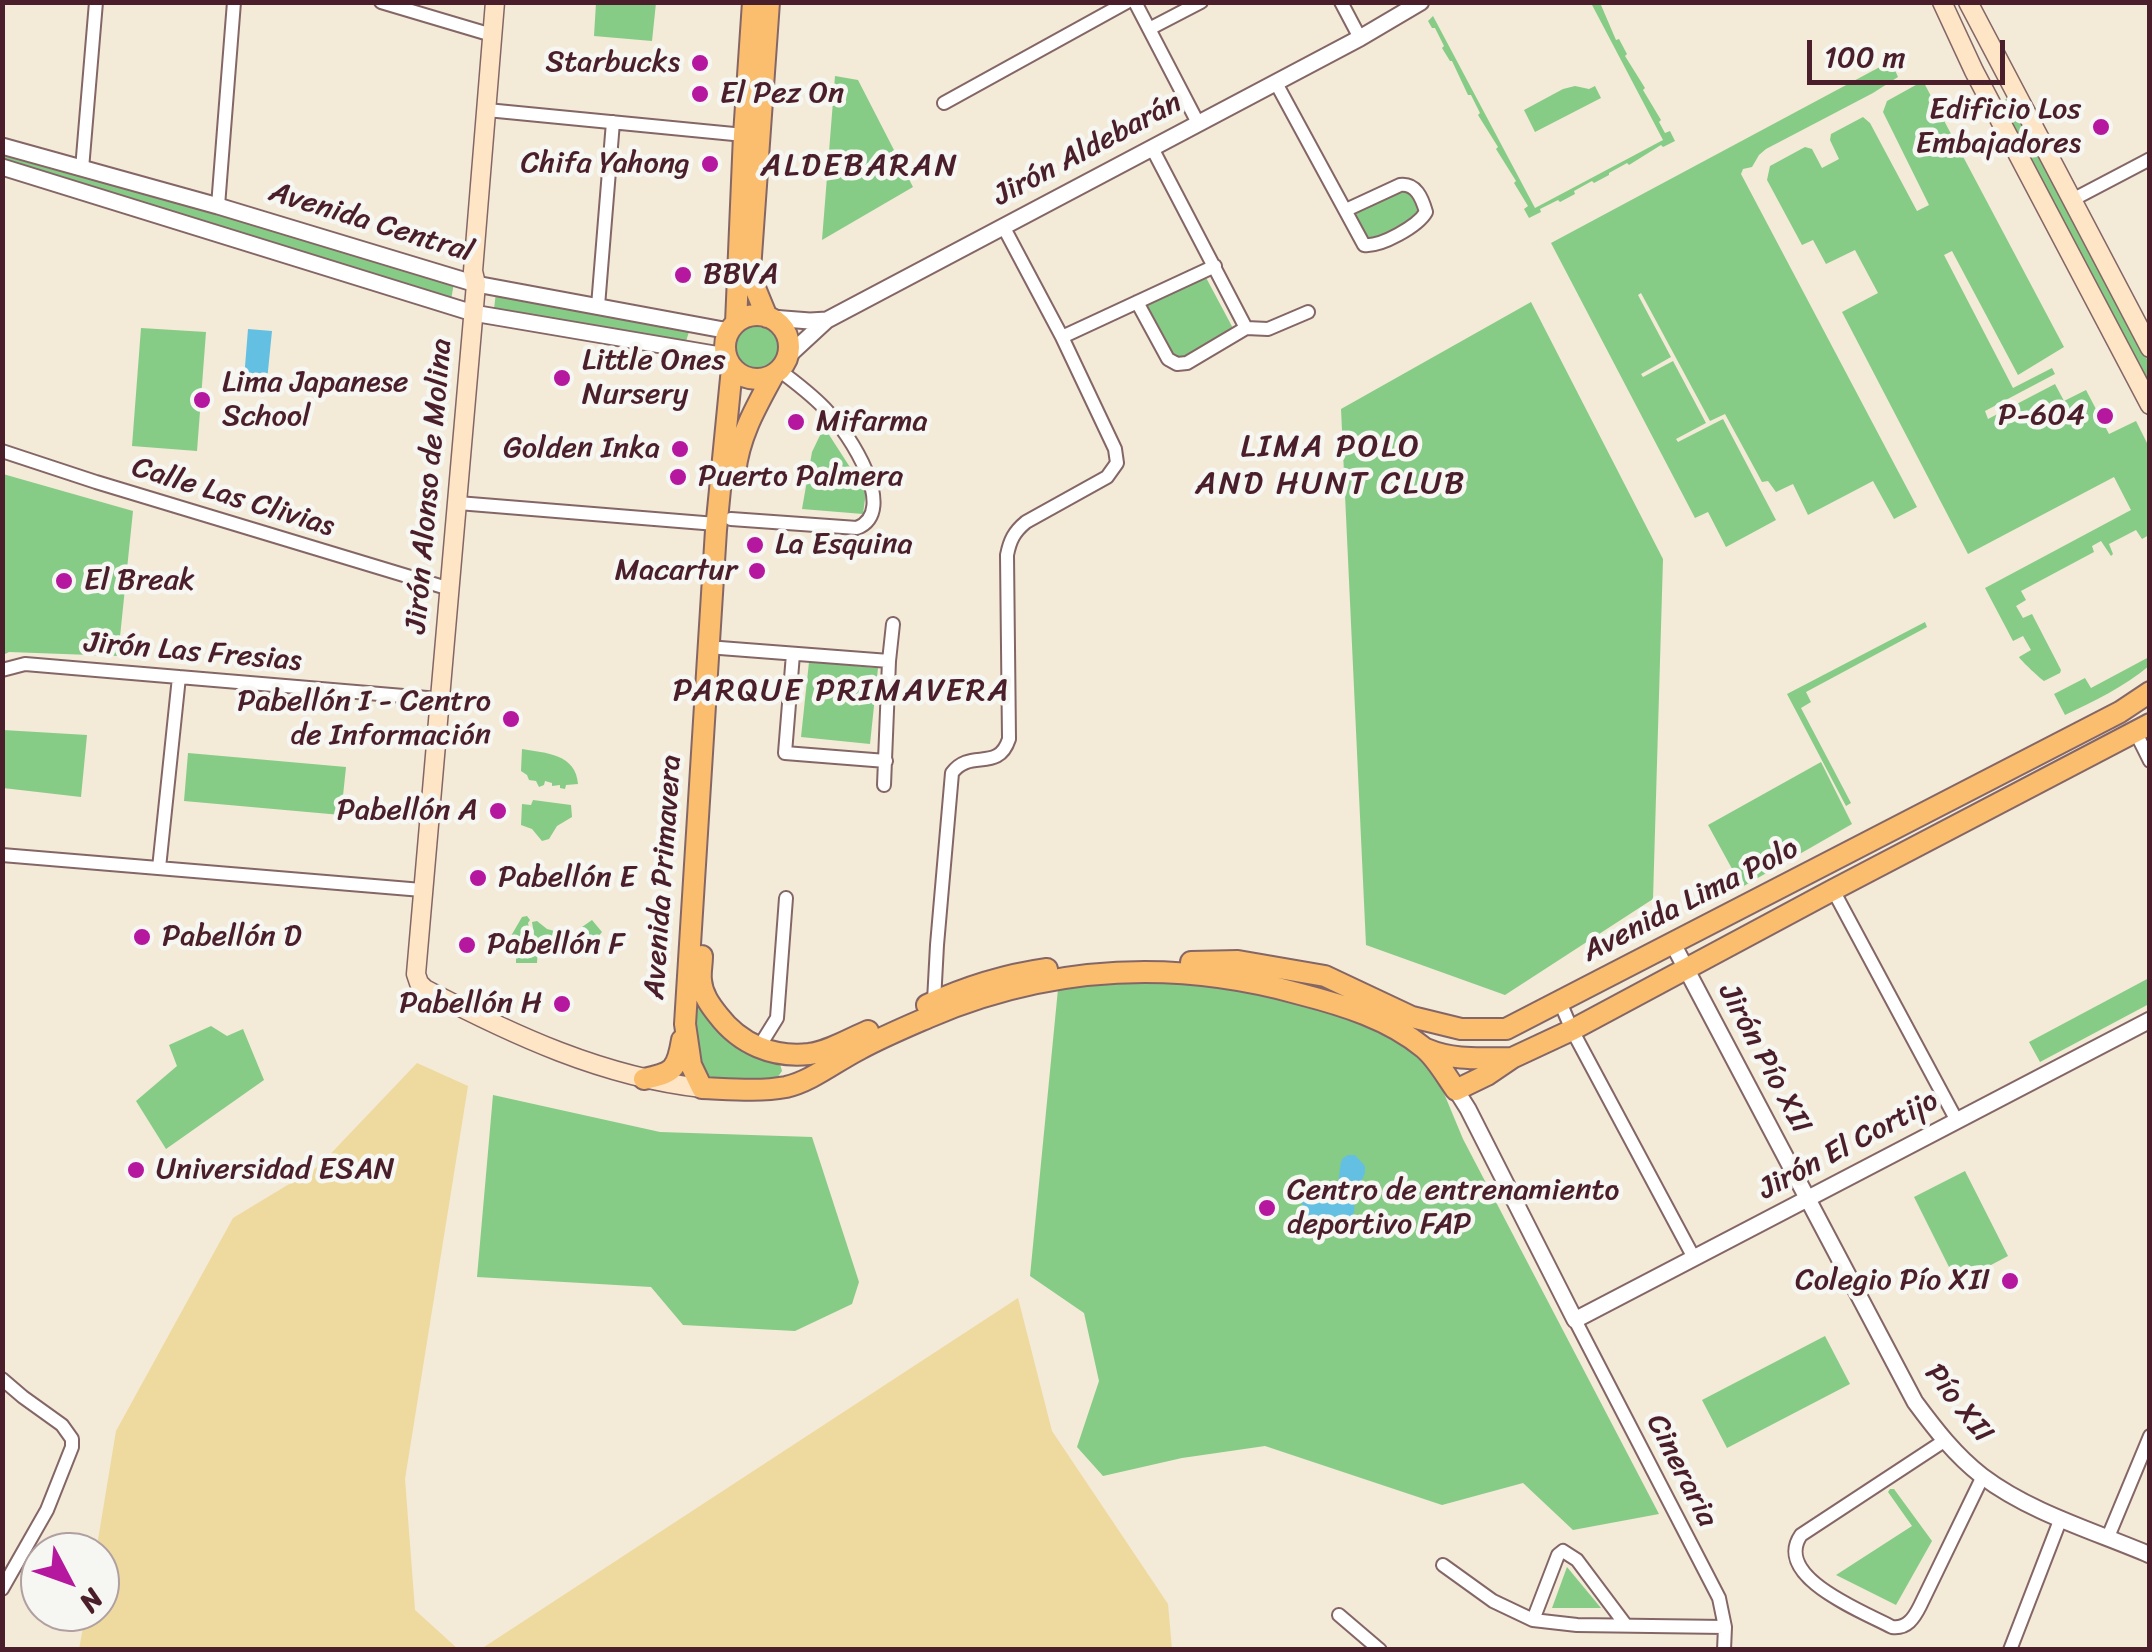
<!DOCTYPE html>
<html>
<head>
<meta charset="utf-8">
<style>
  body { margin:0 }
  #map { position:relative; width:2152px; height:1652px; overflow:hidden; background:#f3ead7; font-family:Sriracha,sans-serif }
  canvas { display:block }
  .frame { position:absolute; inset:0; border:5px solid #4a1f2b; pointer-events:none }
  .north { position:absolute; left:20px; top:1532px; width:100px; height:100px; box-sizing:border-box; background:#f6f6f2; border:2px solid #b1a0a2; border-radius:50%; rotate:131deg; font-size:28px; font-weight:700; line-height:40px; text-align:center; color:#4a1f2b }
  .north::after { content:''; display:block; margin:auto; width:35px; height:45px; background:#b5179e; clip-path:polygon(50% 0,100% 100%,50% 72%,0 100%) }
  .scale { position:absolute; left:1807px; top:40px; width:198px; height:45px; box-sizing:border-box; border:5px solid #4a1f2b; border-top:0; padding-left:12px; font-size:30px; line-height:35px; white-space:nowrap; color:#4a1f2b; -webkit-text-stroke:8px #f6f6f2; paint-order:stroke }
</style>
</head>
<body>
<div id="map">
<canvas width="2152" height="1652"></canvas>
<div class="frame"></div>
<div class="north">N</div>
<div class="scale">100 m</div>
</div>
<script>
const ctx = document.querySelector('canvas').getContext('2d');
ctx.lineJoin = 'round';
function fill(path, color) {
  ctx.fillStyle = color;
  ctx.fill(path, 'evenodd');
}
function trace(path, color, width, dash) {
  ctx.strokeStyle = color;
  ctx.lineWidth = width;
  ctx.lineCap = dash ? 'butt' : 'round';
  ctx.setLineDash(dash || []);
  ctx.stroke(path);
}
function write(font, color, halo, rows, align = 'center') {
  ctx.font = font + ' Sriracha,sans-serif';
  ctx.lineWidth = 9;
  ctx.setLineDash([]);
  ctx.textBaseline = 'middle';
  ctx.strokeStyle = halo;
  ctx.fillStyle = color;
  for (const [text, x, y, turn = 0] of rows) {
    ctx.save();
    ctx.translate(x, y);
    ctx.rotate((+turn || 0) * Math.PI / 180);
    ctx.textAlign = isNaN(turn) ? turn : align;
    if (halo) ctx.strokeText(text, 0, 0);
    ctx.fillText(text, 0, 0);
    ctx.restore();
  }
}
fill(new Path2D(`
  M596 3H656L652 41 594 36Z
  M1591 3 1601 5 1616 40 1619 39 1627 54 1625 56 1645 88 1643 90 1661 120 1659 122 1665 133 1670 131 1675 141 1663 147 1661 145 1629 165 1627 163 1609 173V175L1594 183 1592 181 1574 191 1575 194 1560 202 1558 200 1540 209 1541 212 1529 218 1524 209 1528 206 1514 183 1516 181 1496 149 1498 147 1478 115 1480 113 1471 95H1468L1452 61H1450L1442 48 1444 46 1435 28H1432L1428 21 1433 16 1535 208 1663 140Z
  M1891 61 1898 77 1873 93 1766 149 1759 155 1752 167 1743 169 1741 174 1917 507 1894 519 1873 481 1808 515 1793 484 1776 492 1768 481 1762 482 1725 414 1710 421 1641 293 1638 295 1671 357 1641 374 1643 377 1673 361 1706 423 1676 439 1678 442 1723 419 1776 520 1726 547 1708 512 1695 518 1551 243Z
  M835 76 858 80 913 187 822 240Z
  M1923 81 2064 347 2018 375 1952 251 1944 255 2013 388 2052 368 2055 374 1985 411 1988 419 2055 384 2064 401 2086 390 2109 434 2136 421 2149 447V535L2142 539 2136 530 2109 544 2113 554 2111 556 2101 541 2092 546 2094 552 2021 591 2026 600 2016 606 2023 618 2032 614 2061 670 2060 673 2044 681C2042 680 2021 661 2019 657L2031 650 2023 636 2013 641 1985 588 2131 510 2114 477 1968 554 1842 312 1878 293 1855 250 1826 264 1813 240 1802 245 1767 180 1770 166 1805 147 1812 149 1822 168 1839 159 1830 140 1831 134 1863 117 1870 123 1917 211 1929 205 1883 112 1887 101Z
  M1575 86 1589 89 1595 86 1601 98 1535 132 1524 110 1563 89Z
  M2008 98 2014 104 2149 363V393L2001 106V102Z
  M8 151 454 283 451 300 4 163 3 158Z
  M1406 184 1426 215 1368 243 1349 208Z
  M1203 272 1235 332 1176 364 1144 303Z
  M496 292 690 329 685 344 494 309Z
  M1531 302 1663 559 1653 899 1505 995 1366 945 1341 409Z
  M733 347a24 24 0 1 1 48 0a24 24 0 1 1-48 0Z
  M141 328 206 332 197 451 132 446Z
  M824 427 866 492 863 514 802 509 812 452Z
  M3 474 133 511 118 656 9 652 3 655Z
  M1925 622 1927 627 1806 692 1811 702 1801 708 1851 803 1846 806 1787 694Z
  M2149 657V666C2124 687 2094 701 2065 715L2054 694 2085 678 2091 688Z
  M809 662 878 668 870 744 801 737Z
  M3 730 87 735 81 797 3 788Z
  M522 749C546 753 576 754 578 784L566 785 565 789 560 788V785L552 786V783L545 781 544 785 539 787 536 781 529 780 527 775 521 771Z
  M188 753 346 767 341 815 184 801Z
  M1821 762 1852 824 1742 887 1708 825Z
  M533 800 571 805 572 817 557 826 549 839 542 841 532 829 521 825 522 804 531 805Z
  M527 916 530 920 528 923 534 947 536 946 532 922 537 921 547 929 562 933 565 941 576 939 583 932 582 927 592 920 602 932 597 938V944L587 952 574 947 569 950 538 948 537 963H516V954L504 948 522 917Z
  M2149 978V1004L2040 1062 2029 1042Z
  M1150 980 1248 992 1301 1005 1341 1010 1371 1021 1417 1053 1443 1091 1463 1139 1659 1514 1573 1530 1523 1483 1442 1505 1265 1446 1182 1458 1103 1476 1077 1447 1099 1381 1084 1313 1030 1276 1058 989Z
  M697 988 780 1064 782 1071 775 1081 709 1080 697 1068Z
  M211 1026 227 1036 243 1029 264 1080 166 1149 136 1101 177 1066 169 1045Z
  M493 1095 660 1132 812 1137 859 1282 852 1304 795 1331 683 1325 651 1287 477 1277Z
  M1965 1171 2008 1256 1957 1283 1914 1197Z
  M1825 1336 1850 1384 1727 1448 1702 1400Z
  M1890 1489H1894L1932 1541 1896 1605 1836 1575 1912 1526 1888 1492Z
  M1567 1567 1601 1608H1552Z`), '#86cc86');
fill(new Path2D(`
  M417 1063 468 1086 405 1479 415 1610 458 1649H79L86 1612H100V1552H96L116 1431 233 1218 319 1166Z
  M1018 1298 1052 1431 1168 1604 1172 1649H481Z`), '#eeda9e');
fill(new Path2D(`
  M248 329 272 331 267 381 244 379Z
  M1348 1155H1355L1365 1166V1173L1355 1196 1354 1213C1352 1215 1342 1223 1340 1224 1318 1233 1289 1208 1308 1186L1314 1187 1326 1195C1343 1189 1337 1174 1342 1159Z`), '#64c0e2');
const minor = new Path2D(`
  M381 2 492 35
  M1135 2 1198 123
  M1341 2 1360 38
  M1149 29 1201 2
  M1276 83 1364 245C1381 247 1418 226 1426 212 1422 198 1416 183 1400 185L1346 210
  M944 103 1127 2
  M487 110 744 135
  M1152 148 1246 328
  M82 169 96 2
  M2072 200 2150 159
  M218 206 234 2
  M1137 302 1168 359 1177 364 1187 363 1246 328 1268 329 1308 312
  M598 306 613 122
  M1062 337 1215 266
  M2 451 96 482 450 589
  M458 503 716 524
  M731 519 857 528C900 511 848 432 828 412 814 396 796 383 779 370
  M720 648 889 661
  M793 654 785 753 886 761
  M2 670 25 664 439 699
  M2136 733 2150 761
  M884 785 889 661 893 624
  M2 855 422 890
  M159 868 179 677
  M1833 890 1957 1121
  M934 1001 937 945 952 773C970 748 998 773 1009 739L1007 555C1010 540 1014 532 1026 522L1107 477 1117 463 1115 449 1062 337 1003 226
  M1560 1002 1572 1030 1694 1258
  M759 1047 777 1018 786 898
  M1575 1320 1719 1598 1725 1627 1724 1650
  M2 1379 23 1397 62 1425 72 1439V1447L47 1510 2 1589
  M1944 1441 1801 1535C1772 1577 1864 1612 1892 1627 1907 1629 1914 1618 1920 1606L1983 1476
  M2108 1537 2150 1436
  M1443 1565 1493 1601 1533 1620 1577 1625 1725 1627
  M1339 1615 1380 1650
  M1533 1620 1558 1555 1563 1551 1577 1560 1625 1624
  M2010 1650 2061 1518`);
const tertiary = new Path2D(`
  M2 146 218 206 476 284 729 331
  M2 167 473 313 726 356
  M771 318 810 321 827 320
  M788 356 827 320 1360 38 1421 2
  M1673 944 1915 1402C1935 1429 1955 1455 1982 1476 2031 1513 2094 1531 2150 1555
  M1456 1090 1468 1109 1575 1320 2150 1020`);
const secondary = new Path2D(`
  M495 2 473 271 476 284 416 974 419 983 425 989C513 1035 603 1077 702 1088
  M1942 2 1974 71 2150 405
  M1968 2 2150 348`);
const primary = new Path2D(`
  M725 347a32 32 0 1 1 64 0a32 32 0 1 1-64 0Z
  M767 317 753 283 750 270 769 2
  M736 323 744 135 753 2
  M732 368 716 530 685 1024 691 1065 702 1088C729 1089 759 1092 786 1087 812 1081 836 1061 860 1049 882 1037 906 1027 929 1017 1049 966 1174 959 1300 994 1343 1005 1389 1019 1424 1048 1437 1059 1446 1076 1456 1090L1487 1075 1512 1058 1572 1030 1833 890 2150 724
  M735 473C739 436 756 407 774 374
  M702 956C702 964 700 973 701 980 702 994 710 1005 718 1015 740 1044 773 1058 809 1054 830 1051 849 1039 868 1031
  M1191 962 1238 961 1325 976 1412 1017 1461 1029H1506L2120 712 2150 692
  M927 1005C966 987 1004 975 1047 969
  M1426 1049C1454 1061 1481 1058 1510 1058
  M644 1079C673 1073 677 1070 682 1040`);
trace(minor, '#856667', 16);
trace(tertiary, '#856667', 19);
trace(secondary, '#856667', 21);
trace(primary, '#856667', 24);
trace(minor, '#fff', 12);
trace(tertiary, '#fff', 15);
trace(secondary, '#fde5c5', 18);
trace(primary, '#fabe6e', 20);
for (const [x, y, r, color] of [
  [700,63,10,"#b5179e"],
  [700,94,10,"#b5179e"],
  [2101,127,10,"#b5179e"],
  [710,164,10,"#b5179e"],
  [683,275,10,"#b5179e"],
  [562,378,10,"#b5179e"],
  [202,400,10,"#b5179e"],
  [2105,416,10,"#b5179e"],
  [796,422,10,"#b5179e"],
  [680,449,10,"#b5179e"],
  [678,477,10,"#b5179e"],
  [755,545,10,"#b5179e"],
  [757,571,10,"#b5179e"],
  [64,581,10,"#b5179e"],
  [511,719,10,"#b5179e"],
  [498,811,10,"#b5179e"],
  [478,878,10,"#b5179e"],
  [142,937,10,"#b5179e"],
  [467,945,10,"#b5179e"],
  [562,1004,10,"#b5179e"],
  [136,1170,10,"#b5179e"],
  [1267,1208,10,"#b5179e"],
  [2010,1281,10,"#b5179e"]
]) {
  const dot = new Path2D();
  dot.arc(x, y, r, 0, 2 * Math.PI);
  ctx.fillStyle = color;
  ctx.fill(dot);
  trace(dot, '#f6f6f2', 4);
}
write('30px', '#4a1f2b', '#f6f6f2', [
  ["Starbucks",680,63,"right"],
  ["El Pez On",720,94],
  ["Edificio Los",2081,110,"right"],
  ["Embajadores",2081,144,"right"],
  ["Chifa Yahong",690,164,"right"],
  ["BBVA",703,275],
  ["Little Ones",582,361],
  ["Nursery",582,395],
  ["Lima Japanese",222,383],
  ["School",222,417],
  ["P-604",2085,416,"right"],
  ["Mifarma",816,422],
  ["Golden Inka",660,449,"right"],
  ["Puerto Palmera",698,477],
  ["La Esquina",775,545],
  ["Macartur",737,571,"right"],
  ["El Break",84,581],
  ["Pabellón I - Centro",491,702,"right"],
  ["de Información",491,736,"right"],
  ["Pabellón A",478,811,"right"],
  ["Pabellón E",498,878],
  ["Pabellón D",162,937],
  ["Pabellón F",487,945],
  ["Pabellón H",542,1004,"right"],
  ["Universidad ESAN",156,1170],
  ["Centro de entrenamiento",1287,1191],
  ["deportivo FAP",1287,1225],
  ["Colegio Pío XII",1990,1281,"right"]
], 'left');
write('30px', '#4a1f2b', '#f6f6f2', [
  ["Jirón Aldebarán",1088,150,-28],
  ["Avenida Central",371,223,17],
  ["Jirón Alonso de Molina",430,486,-85],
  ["Calle Las Clivias",233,498,17],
  ["Jirón Las Fresias",193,653,5],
  ["Avenida Primavera",664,877,-86],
  ["Avenida Lima Polo",1691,901,-27],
  ["Jirón Pío XII",1764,1059,62],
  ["Jirón El Cortijo",1849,1146,-28],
  ["Pío XII",1958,1404,52],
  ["Cineraria",1681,1471,63]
]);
ctx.letterSpacing = '2.5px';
write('32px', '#4a1f2b', '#f6f6f2', [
  ["ALDEBARAN",860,167],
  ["LIMA POLO",1331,448],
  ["AND HUNT CLUB",1331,485],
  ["PARQUE PRIMAVERA",842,692]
]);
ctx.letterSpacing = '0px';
</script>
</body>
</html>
